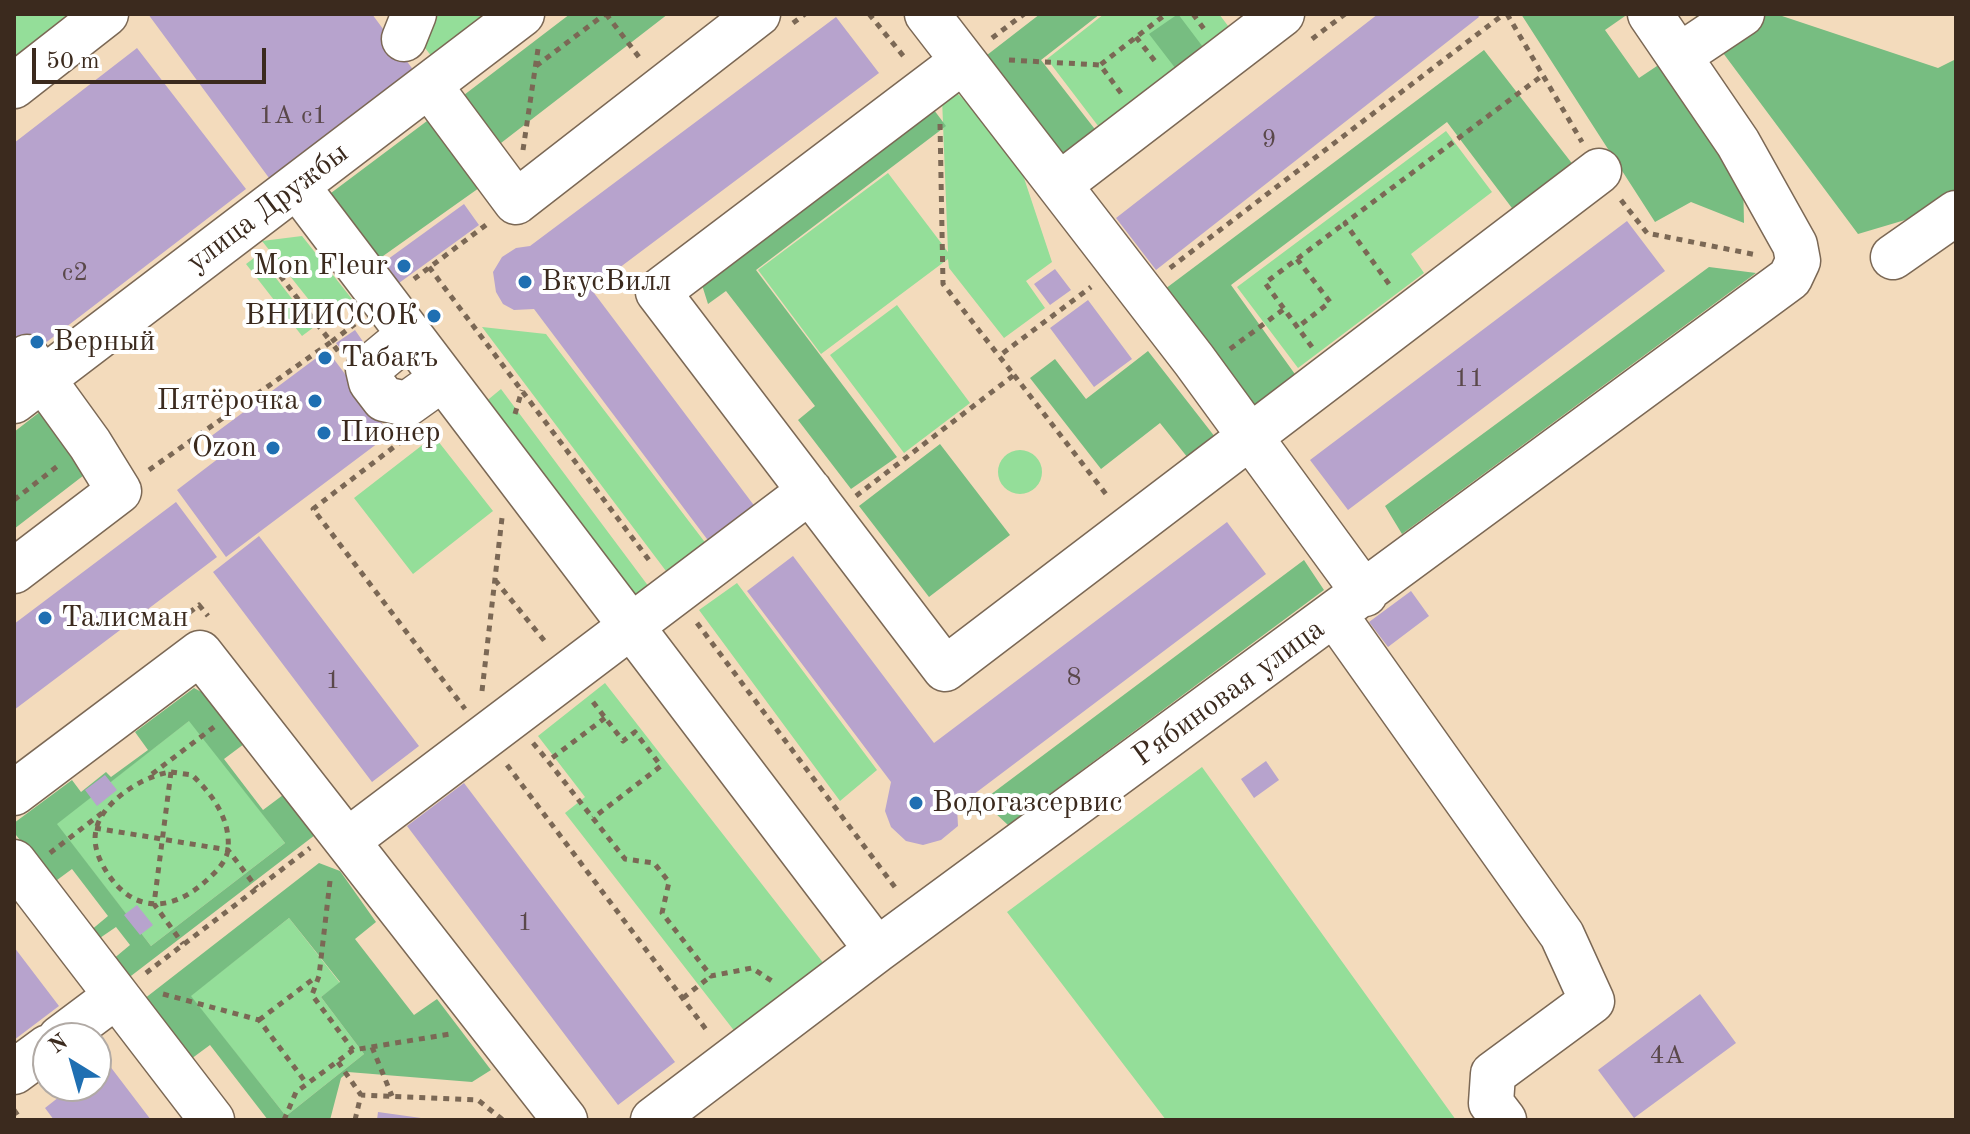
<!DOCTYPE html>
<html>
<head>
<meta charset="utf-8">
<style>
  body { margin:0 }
  #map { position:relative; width:1970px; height:1134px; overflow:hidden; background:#f3dbbc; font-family:"Old Standard TT",serif }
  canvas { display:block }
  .frame { position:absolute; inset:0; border:16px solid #3b2a1e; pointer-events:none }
  .north { position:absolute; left:32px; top:1022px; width:80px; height:80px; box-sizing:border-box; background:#fff; border:2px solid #b1aaa5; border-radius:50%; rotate:323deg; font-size:22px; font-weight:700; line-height:32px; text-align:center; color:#3b2a1e }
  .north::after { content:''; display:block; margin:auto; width:28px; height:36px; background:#1f6fb2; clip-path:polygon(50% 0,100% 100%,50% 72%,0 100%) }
  .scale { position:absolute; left:32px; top:48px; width:234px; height:36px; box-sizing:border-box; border:4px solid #3b2a1e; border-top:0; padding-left:10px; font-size:24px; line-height:28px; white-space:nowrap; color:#3b2a1e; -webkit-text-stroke:6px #fff; paint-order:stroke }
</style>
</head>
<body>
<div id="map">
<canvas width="1970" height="1134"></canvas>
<div class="frame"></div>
<div class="north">N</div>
<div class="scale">50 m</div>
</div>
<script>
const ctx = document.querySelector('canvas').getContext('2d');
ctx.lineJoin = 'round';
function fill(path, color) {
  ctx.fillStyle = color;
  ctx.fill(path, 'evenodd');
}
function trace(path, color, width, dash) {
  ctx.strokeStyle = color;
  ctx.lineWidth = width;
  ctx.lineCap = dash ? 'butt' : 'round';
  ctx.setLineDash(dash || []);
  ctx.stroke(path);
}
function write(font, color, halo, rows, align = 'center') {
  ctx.font = font + ' "Old Standard TT",serif';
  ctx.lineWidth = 8;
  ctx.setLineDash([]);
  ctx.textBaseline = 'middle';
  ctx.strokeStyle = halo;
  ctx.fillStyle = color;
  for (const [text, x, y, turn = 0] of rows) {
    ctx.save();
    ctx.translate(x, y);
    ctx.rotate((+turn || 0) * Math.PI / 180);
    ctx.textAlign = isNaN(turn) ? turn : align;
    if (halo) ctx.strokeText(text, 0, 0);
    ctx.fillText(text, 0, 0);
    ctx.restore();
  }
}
fill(new Path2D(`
  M14 14H81L14 63Z
  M435 14H489L432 57 422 44Z
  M1104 14H1219L1235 35 1105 135 1047 59Z
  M957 93 976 111 1023 175 1052 262 1026 281 1045 308 1004 338 949 268 948 259 821 354 758 270 888 173 948 252 942 98Z
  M1446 131 1492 192 1411 254 1424 273 1298 368 1237 287Z
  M302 236 352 299 325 320 262 241Z
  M258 255 314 327 302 336 246 264Z
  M897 305 970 403 904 453 830 355Z
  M482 327 546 334 707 545 669 575Z
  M501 389 655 595 640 602 478 408Z
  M434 436 493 511 413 574 354 498Z
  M998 472a22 22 0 1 1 44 0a22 22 0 1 1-44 0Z
  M737 583 877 770 840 801 699 610Z
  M605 683 828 969 739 1037 565 813 585 797 538 736Z
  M190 720 285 843 151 946 56 824Z
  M1202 767 1456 1120H1166L1007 912Z
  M289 918 340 983 321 997 364 1054 286 1116 190 996Z`), '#94de99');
fill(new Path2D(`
  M570 14H668L501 143 464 95Z
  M1040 14H1100L1041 60 1101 137 1062 168 978 62Z
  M1178 14 1206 51 1179 73 1149 34Z
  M1521 14H1628L1605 30 1639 78 1666 60 1743 177 1744 223 1691 202 1655 222Z
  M1694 14H1776L1938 68 1956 59V195L1932 212 1858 234Z
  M1484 50 1581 175 1521 220 1447 122 1231 285 1297 377 1248 415 1157 295Z
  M931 106 946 126 756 270 897 457 851 489 798 420 815 406 726 291 708 304 702 285Z
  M427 121 479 188 376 261 327 196Z
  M1709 267 1756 273 1402 534 1385 506Z
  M1148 351 1215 437 1188 458 1160 423 1101 469 1030 378 1055 359 1086 399Z
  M41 411 88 472 14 529V432Z
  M940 444 1010 535 929 597 859 506Z
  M1304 560 1324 590 1008 825 982 801Z
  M194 688 207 695 244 744 224 759 263 810 283 795 315 835 127 979 112 960 130 945 116 927 97 940 90 931 108 916 72 869 53 883 16 835 14 823 72 780 81 792 106 772 111 777 148 750 135 732ZM189 721 285 843 151 946 57 824Z
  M319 863 340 871 376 922 355 939 414 1015 437 999 491 1070 472 1082 348 1072 341 1078 330 1120H268L210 1045 191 1059 144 999ZM289 918 340 982 321 997 364 1054 286 1116 191 996Z`), '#77bd81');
fill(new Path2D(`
  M148 14H372L417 75 272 182Z
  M1378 14H1477L1479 17 1156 270 1116 218Z
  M836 17 879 73 591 289 759 512 713 547 534 309 514 310 503 304 496 292 493 272 502 257 516 248 530 246Z
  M137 48 246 189 14 367V143Z
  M464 204 479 225 399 283 384 262Z
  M1627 221 1665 271 1348 510 1310 460Z
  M1055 269 1071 290 1050 305 1034 284Z
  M1088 300 1132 359 1094 387 1050 328Z
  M355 330 364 343 346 356 336 343Z
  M327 350 390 434 226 557 177 490 219 458 206 440Z
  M176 502 217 557 14 710V624Z
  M1227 522 1266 574 957 807 958 826 941 840 923 845 906 841 891 827 885 811 891 782 747 591 793 556 934 743Z
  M259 536 419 746 372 782 213 572Z
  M1411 591 1429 616 1388 647 1369 622Z
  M1266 761 1279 780 1254 798 1241 779Z
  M105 775 117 790 97 806 85 790Z
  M464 783 675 1062 618 1105 407 826Z
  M137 905 153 925 140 935 124 915Z
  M14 947 59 1006 14 1040Z
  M1700 994 1736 1043 1634 1118 1598 1070Z
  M106 1061 151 1120H54L45 1108 73 1086H96V1069Z
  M378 1112 421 1118V1120H377Z`), '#b7a3cd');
const minor = new Path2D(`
  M927 14 1194 360 1365 594
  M404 39 414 14
  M1679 56 1742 14
  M963 61 658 292 945 669 1599 171
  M429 85 516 202 758 14
  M14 86 106 14
  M1059 185 1282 14
  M297 186 877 950
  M1893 257 1956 213
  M409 335 368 369 371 382 384 399 407 404 442 379
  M14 401 522 14
  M14 571 119 491 90 444 27 357
  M1335 615 1562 935 1592 1001 1493 1074 1491 1103 1504 1120
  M14 793 200 653 565 1120
  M347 841 810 491
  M14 862 212 1120
  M60 1038 116 996
  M14 1072 48 1047
  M653 1120 877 950 1790 278 1798 261 1795 245 1738 143 1650 14`);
trace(minor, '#7b6855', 47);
trace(new Path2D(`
  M606 14 642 61
  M869 14 905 58
  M1193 14 1204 29
  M1507 14 1582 142
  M793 23 805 14
  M1136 37 1158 65
  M992 38 1024 14
  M1312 39 1345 14
  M1009 60 1100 65
  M536 66 605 14
  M1121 93 1100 65 1166 14
  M940 124 943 284 999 356
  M523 150 538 49
  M1621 200 1647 233 1757 255
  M1297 259 1330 302 1298 327
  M429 267 652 564
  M1170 268 1504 14
  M414 279 486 225
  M1389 284 1345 223 1543 75
  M1312 347 1265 283 1345 223
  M1230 349 1284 309
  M338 351 331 342 355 324
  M1014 375 1109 498
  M515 414 522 390
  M403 440 313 509 465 709
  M149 470 331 342 265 256
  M856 496 1014 375 999 356 1091 287
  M14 500 59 465
  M495 580 547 644
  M180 620 199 605 208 616
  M697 623 897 890
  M482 691 502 518
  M593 702 623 741 635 732 661 766 593 818
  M605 718 548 761 625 859 654 863 669 882 662 913 711 976 752 968 775 983
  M533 743 548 761
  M507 765 708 1032
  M171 772 192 775C212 794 231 819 228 850 226 862 216 872 207 880 169 915 128 913 102 864 94 848 92 833 101 817 114 795 147 775 171 772Z
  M171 772 154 904 183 944
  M152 774 214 727
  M95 828 228 850 257 888
  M50 853 102 813
  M330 881 319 976 312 995 353 1050
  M146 973 310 848
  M163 994 259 1020 307 1084
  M683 998 711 976
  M259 1020 316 977
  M372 1047 392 1096
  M338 1062 361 1095
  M14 1110 21 1120
  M284 1120 296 1092 353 1050 450 1034
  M355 1120 361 1095 478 1100 503 1120`), '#7b6855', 5, [6, 6]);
trace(minor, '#fff', 44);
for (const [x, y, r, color] of [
  [404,266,8,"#1f6fb2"],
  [525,282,8,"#1f6fb2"],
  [434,316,8,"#1f6fb2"],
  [37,342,8,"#1f6fb2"],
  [325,358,8,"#1f6fb2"],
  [315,401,8,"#1f6fb2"],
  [324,433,8,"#1f6fb2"],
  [273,448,8,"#1f6fb2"],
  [45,618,8,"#1f6fb2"],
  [916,803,8,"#1f6fb2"]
]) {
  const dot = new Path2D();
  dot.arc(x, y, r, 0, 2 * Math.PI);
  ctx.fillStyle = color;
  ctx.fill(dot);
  trace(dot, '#fff', 3);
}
write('26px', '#5a484a', null, [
  ["1А с1",293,116],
  ["9",1269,140],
  ["с2",75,273],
  ["11",1469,379],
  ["8",1074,678],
  ["1",333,681],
  ["1",525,923],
  ["4А",1667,1056]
]);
write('30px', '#3b2a1e', '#fff', [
  ["улица Дружбы",268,208,-37],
  ["Рябиновая улица",1229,693,-36]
]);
write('30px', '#3b2a1e', '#fff', [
  ["Mon Fleur",388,266,"right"],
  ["ВкусВилл",541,282],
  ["ВНИИССОК",418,316,"right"],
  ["Верный",53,342],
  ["Табакъ",341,358],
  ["Пятёрочка",299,401,"right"],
  ["Пионер",340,433],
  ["Ozon",257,448,"right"],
  ["Талисман",61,618],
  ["Водогазсервис",932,803]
], 'left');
</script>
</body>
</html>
